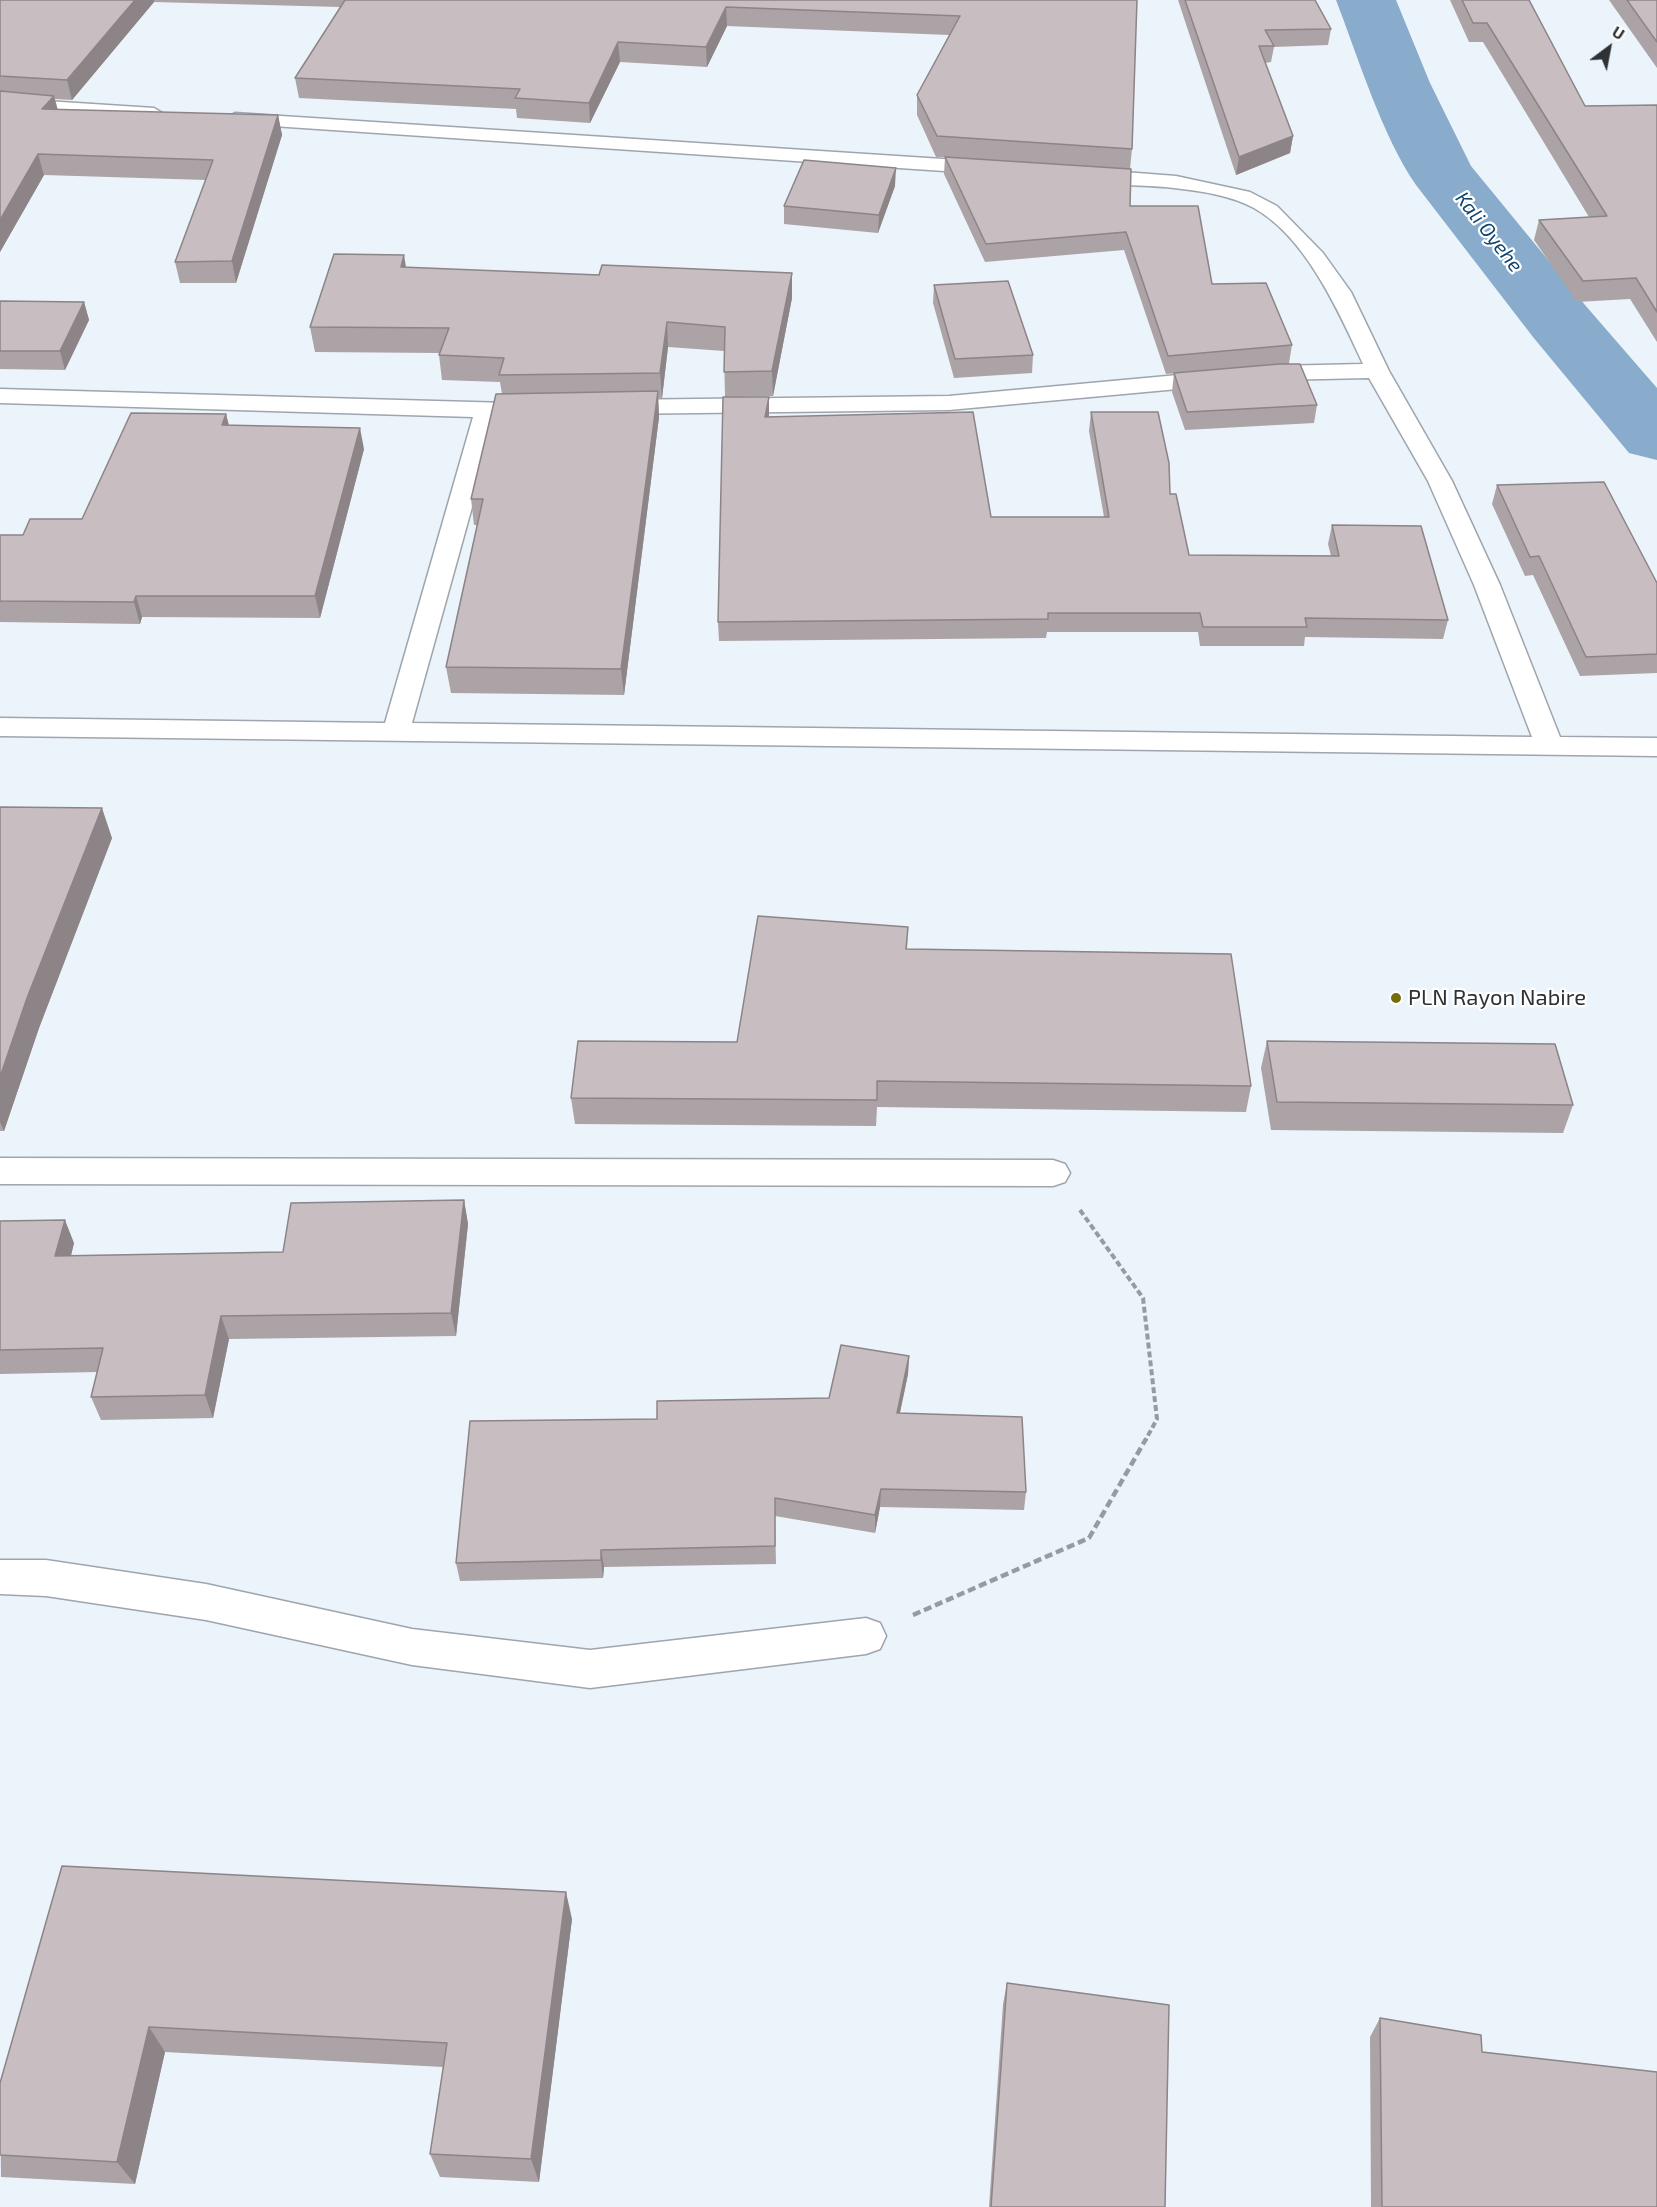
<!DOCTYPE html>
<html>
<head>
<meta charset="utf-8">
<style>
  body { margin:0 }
  #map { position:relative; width:1657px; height:2207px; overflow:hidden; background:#ebf3fb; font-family:"Exo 2",sans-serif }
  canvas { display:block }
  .north { position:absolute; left:1579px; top:18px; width:60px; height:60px; -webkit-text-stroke:4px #fff; paint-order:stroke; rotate:32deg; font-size:16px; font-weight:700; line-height:24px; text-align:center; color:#2f3235 }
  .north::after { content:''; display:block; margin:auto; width:21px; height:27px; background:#2f3235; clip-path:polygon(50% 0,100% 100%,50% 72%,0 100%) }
</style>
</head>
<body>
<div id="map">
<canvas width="1657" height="2207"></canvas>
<div class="north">U</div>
</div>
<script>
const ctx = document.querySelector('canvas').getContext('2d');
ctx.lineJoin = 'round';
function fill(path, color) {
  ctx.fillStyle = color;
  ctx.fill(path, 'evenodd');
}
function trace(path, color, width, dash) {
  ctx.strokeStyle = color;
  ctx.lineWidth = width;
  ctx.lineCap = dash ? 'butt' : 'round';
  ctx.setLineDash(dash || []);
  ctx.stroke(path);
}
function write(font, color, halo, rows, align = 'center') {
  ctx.font = font + ' "Exo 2",sans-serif';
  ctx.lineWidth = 4.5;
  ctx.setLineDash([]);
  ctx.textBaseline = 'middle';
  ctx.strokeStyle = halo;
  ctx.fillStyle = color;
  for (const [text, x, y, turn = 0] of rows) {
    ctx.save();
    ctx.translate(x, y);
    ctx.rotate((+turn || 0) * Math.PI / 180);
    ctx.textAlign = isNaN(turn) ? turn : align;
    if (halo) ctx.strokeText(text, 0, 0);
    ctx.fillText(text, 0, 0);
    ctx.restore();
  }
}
fill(new Path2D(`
  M1336 0H1396L1430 83 1471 166 1585 305 1657 388V460L1629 453 1533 337 1416 185C1382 136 1358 57 1336 0Z`), '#89abcc');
const minor = new Path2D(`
  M0 98 154 108 164 114 154 120 0 110Z
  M235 113 989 162 996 164 999 168 996 172 989 174 228 123 225 119Z
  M1085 169 1176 176 1250 192 1277 206 1323 253 1351 292 1389 371 1452 481 1500 585 1560 737 1657 738V756L0 736V718L385 723 473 417 0 403V389L545 404 549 409 545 414 497 417 412 723 1532 737 1474 585 1428 481 1369 378 1276 380 949 410 615 414 607 412 603 407 607 402 615 400 949 396 1276 366 1363 364C1339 312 1306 237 1254 208 1230 195 1200 191 1174 188 1143 184 1108 187 1078 179L1075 175 1078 171Z
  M0 1158 1053 1160 1065 1164 1070 1173 1065 1182 1053 1186 0 1184Z
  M0 1560H46L206 1584 412 1629 590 1650 866 1618 880 1623 886 1636 880 1649 866 1654 590 1688 412 1665 206 1620 46 1596 0 1594Z`);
trace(minor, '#9ea5ad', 3);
trace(new Path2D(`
  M1080 1210 1143 1298 1157 1419 1145 1441`), '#959ba1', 4, [6, 3]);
trace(new Path2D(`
  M913 1615 1089 1538 1146 1439`), '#959ba1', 4.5, [8, 4]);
fill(minor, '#fff');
fill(new Path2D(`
  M0 0H1137L1132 149 1130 169V206L1212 284 1292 345 1289 363 1317 405 1314 423 1185 430 1172 392 1174 373 1226 369 1166 374 1124 250 985 262 944 174 945 157H936L917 115V95L949 35 727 26 707 67 620 62 590 123 517 118 516 109 299 98 295 78 340 7 154 2 72 100 55 99 58 110 278 115 282 135 236 283H180L175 262 206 180 44 175 0 252Z
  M1178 0H1315L1331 29 1328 45 1274 47 1271 62 1265 63 1293 136 1290 153 1236 175Z
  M1450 0H1529L1585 106 1657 105V342L1630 299 1577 302 1534 240 1539 220 1589 217 1483 42H1469Z
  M1609 0H1657V68Z
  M895 186 878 233 784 224V206Z
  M406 267 792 298 773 396 725 397 724 351 668 347 662 398H658L659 417 624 695 451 693 446 667 477 525H474L471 499 502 394 500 382 442 380 439 355V353L315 352 310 327Z
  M934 285 1033 355 1032 373 954 378 933 303Z
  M0 301 84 302 89 320 65 370 0 369Z
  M769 397V417L991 517H1104L1089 431 1091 412 1170 494 1189 555 1331 556 1328 544 1332 525 1448 620 1443 639 1305 637 1304 646H1200L1198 632H1047L1046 638 719 641 718 622Z
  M226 414 229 425 364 449 320 618 142 617 140 624 0 622V535H23L82 519Z
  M1497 485 1657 583V673L1580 676 1533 575 1525 576 1492 504Z
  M0 807 112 838 39 1028 4 1131H0Z
  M908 927 907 949 1251 1086 1246 1112 877 1107 876 1126 575 1124 571 1098 737 1042Z
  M1267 1041 1573 1105 1563 1133 1271 1130 1261 1068Z
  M464 1200 468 1224 456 1336 229 1339 213 1418 101 1420 91 1397 97 1372 0 1374V1221L74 1243 71 1256 283 1252Z
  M909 1356 908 1374 900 1413 1026 1492 1024 1510 880 1507 875 1533 775 1516 776 1564 604 1567 603 1578 460 1581 456 1563 657 1419 829 1398Z
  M62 1866 572 1919 539 2182 440 2177 430 2154 443 2067 165 2052 135 2184 1 2177 0 2083Z
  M1007 1983 1165 2207H989L1003 2004Z
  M1380 2018 1482 2052 1657 2207H1371L1370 2037Z`), '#aca3a6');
fill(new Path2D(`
  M135 0H154V2L72 100 67 80Z
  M726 7 727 26 707 67 706 47Z
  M618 42 620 62 590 123 589 103Z
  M54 96 59 116 42 109Z
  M278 115 282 135 236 283 232 261Z
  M1293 136 1290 153 1236 175 1239 157Z
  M38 154 44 175 0 252V220Z
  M896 168 895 186 878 233 879 215Z
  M404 255 408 279 401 267Z
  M792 273V298L773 396 772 371Z
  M84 302 89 320 65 370 60 351Z
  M667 322 668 347 662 398 660 373Z
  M658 391 659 417 624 695 621 669Z
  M769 397V415L765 436V417Z
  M226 414 231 435 222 425Z
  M360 428 364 449 320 618 315 596Z
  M136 596 142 617 140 624 134 602Z
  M102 808 112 838 39 1028 4 1131 0 1122V1077L27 998Z
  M464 1200 468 1224 456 1336 451 1313Z
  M65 1220 74 1243 65 1279 55 1256Z
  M221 1316 229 1339 213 1418 205 1395Z
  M909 1356 908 1374 896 1431 897 1413Z
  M881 1489 880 1507 875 1533V1515Z
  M601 1550 604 1567 603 1578 601 1560Z
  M566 1892 572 1919 539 2182 531 2159Z
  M149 2027 165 2052 135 2184 117 2162Z`), '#8c8487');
const building = new Path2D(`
  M0 0H135L67 80 0 76Z
  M345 0H1137L1132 149 937 136 917 95 960 16 726 7 706 47 618 42 589 103 515 98 520 89 295 78Z
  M1185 0H1315L1331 29 1265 30 1274 46H1259L1293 136 1239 157Z
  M1462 0H1529L1585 106 1657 105V312L1636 278 1583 281 1539 220 1607 216 1487 23H1473Z
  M1627 0H1657V42Z
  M0 91 54 96 42 109 278 115 232 261 175 262 213 160 38 154 0 220Z
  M945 157 1131 169 1130 206H1198L1212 284 1266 283 1292 345 1168 356 1126 232 986 244Z
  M804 160 896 168 879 215 784 206Z
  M334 254 404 255 401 267 599 275 602 265 792 273 772 371 724 372 725 327 667 322 660 373 499 375 504 358 439 355 449 328 310 327Z
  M1008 281 1033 355 955 359 934 285Z
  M0 301 84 302 60 351H0Z
  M1279 364H1300L1317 405 1187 412 1174 373Z
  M658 391 621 669 446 667 483 499H471L496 394Z
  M723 397H769L765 417 973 412 991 517H1109L1091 412H1158L1169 463 1170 494H1176L1189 555 1339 556 1332 525 1421 526 1448 620 1305 618 1307 627H1203L1200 613H1048V619L718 622Z
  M131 413 226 414 222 425 360 428 315 596H136L134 602 0 601V535H23L30 519H82Z
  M1604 482 1657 583V654L1586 657 1539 556 1530 557 1497 485Z
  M0 807 102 808 27 998 0 1077Z
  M758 916 908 927 906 949 1231 954 1251 1086 877 1081V1100L571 1098 578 1041 737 1042Z
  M1267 1041 1555 1044 1573 1105 1277 1102Z
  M464 1200 451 1313 221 1316 205 1395 91 1397 103 1348 0 1350V1221L65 1220 55 1256 283 1252 291 1203Z
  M841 1345 909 1356 897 1413 1022 1417 1026 1492 881 1489 875 1515 775 1498V1546L601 1550V1560L456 1563 470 1421 657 1419V1401L829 1398Z
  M62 1866 566 1892 531 2159 430 2154 447 2043 149 2027 117 2162 0 2155V2083Z
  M1007 1983 1169 2005 1165 2207H991Z
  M1380 2018 1481 2035 1482 2052 1657 2072V2207H1382Z`);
fill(building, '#c8bdc1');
trace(building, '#8c8487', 1.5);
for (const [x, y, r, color] of [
  [1396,998,6,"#756d0a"]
]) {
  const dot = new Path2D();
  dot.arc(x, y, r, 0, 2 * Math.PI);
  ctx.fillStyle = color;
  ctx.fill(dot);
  trace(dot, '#fff', 2);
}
write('italic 20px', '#0f446f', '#fff', [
  ["Kali Oyehe",1489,232,52]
]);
write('22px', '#2f3235', '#fff', [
  ["PLN Rayon Nabire",1408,998]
], 'left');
</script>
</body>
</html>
